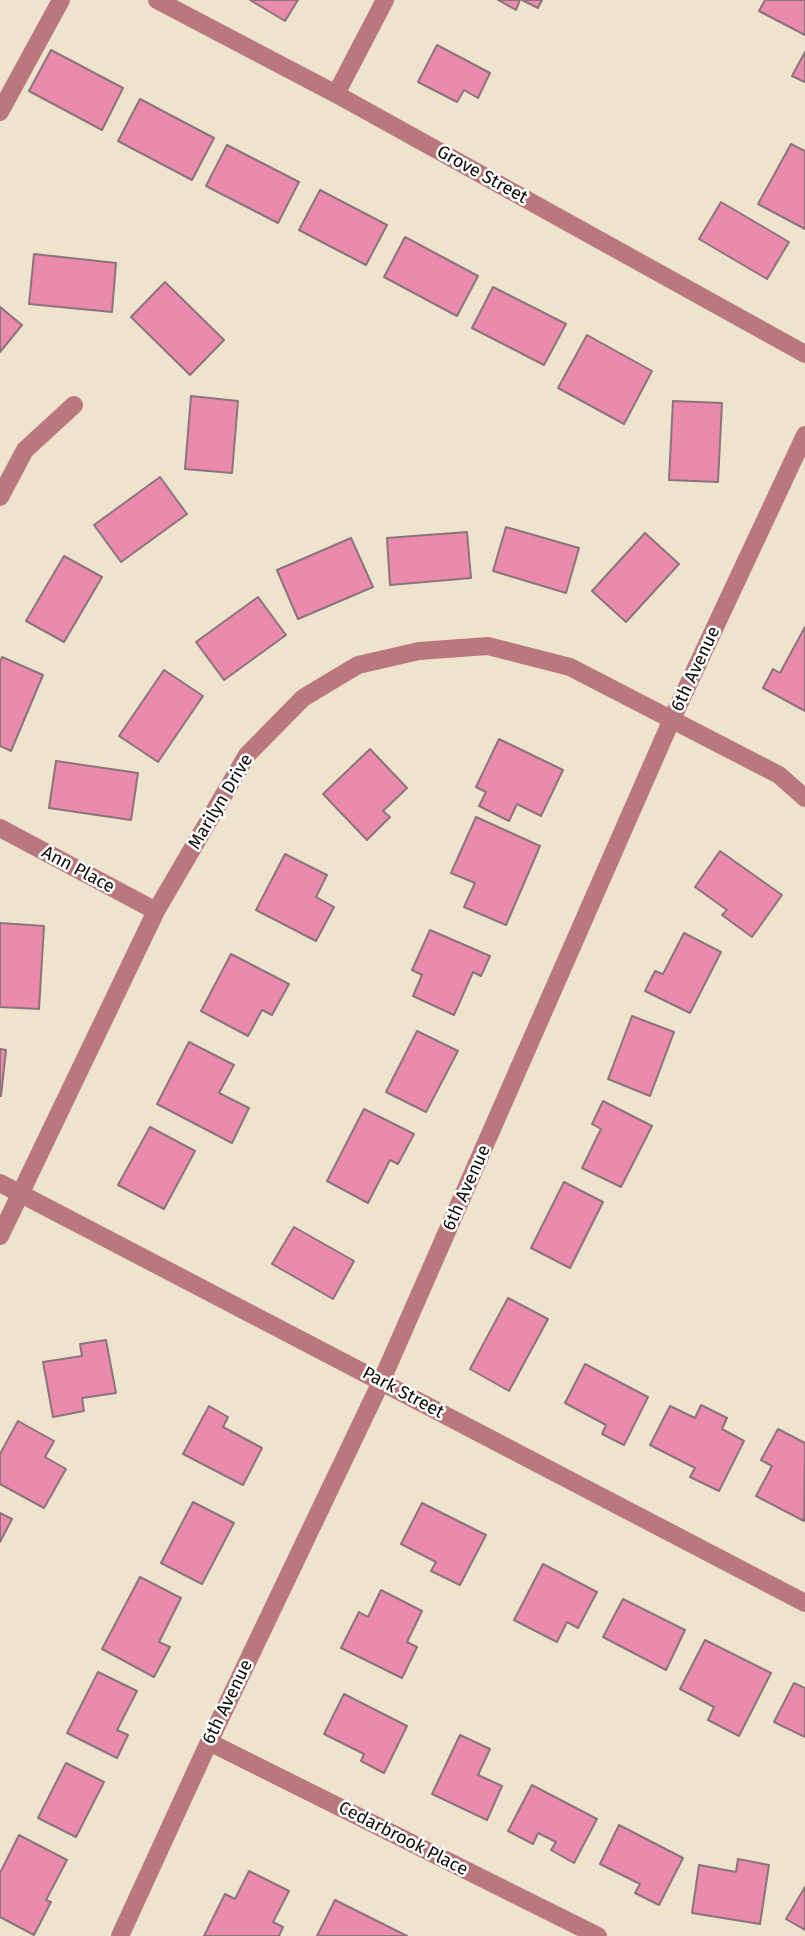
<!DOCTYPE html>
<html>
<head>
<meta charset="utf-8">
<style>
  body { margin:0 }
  canvas { display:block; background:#eee3cd }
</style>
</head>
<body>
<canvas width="805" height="1936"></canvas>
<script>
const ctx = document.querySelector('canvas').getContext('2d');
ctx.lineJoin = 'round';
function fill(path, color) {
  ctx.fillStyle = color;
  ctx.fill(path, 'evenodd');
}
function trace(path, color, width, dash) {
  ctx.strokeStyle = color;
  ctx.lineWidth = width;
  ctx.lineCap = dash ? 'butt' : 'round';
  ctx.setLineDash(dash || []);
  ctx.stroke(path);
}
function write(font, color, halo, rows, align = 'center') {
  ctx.font = font + ' "Fira Sans",sans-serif';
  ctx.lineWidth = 5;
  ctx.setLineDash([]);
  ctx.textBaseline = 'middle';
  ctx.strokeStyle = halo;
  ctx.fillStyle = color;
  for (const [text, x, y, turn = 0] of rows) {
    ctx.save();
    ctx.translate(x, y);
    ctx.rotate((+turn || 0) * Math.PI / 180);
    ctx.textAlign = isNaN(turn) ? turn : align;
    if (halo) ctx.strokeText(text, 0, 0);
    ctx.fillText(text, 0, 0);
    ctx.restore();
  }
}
const building = new Path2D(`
  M250 0H298L285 21Z
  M498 0H520L516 10Z
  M522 0H542L538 8Z
  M765 0H805V35L759 11Z
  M437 45 490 73 478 98 464 90 457 102 418 82Z
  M51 50 123 88 102 130 29 91Z
  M805 52V82L792 76Z
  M140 99 214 138 192 180 118 141Z
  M791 144 805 151V229L758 204Z
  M227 145 299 182 278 223 206 186Z
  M320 190 387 225 366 265 299 230Z
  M721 202 789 242 767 279 699 239Z
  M405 237 478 276 457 316 384 277Z
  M34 254 116 263 112 312 29 304Z
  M165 282 224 340 190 375 131 317Z
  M493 287 566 324 544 365 472 328Z
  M0 307 22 325 0 352Z
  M587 335 652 371 624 424 558 388Z
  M191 396 238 401 232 473 185 469Z
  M673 401 722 403 718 482 669 480Z
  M160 477 187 514 121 562 94 525Z
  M506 527 579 548 566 593 493 571Z
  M467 532 471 578 390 585 387 538Z
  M645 533 679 564 626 622 592 591Z
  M351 538 373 587 298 619 277 570Z
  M64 556 102 577 64 642 26 621Z
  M258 597 286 635 224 680 196 642Z
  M805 627V711L763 688 773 669 780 673Z
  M2 657 43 675 11 751 0 746V662Z
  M164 670 203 696 158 762 119 736Z
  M499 739 563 770 541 816 517 804 509 821 479 806 486 792 476 787Z
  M370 749 407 788 383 811 390 817 367 840 323 794Z
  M56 761 138 773 131 820 49 808Z
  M476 817 540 846 506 925 464 907 475 883 451 873Z
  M720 851 782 895 752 937 722 915 727 910 695 887Z
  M285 854 327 875 316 897 334 907 316 941 256 910Z
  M0 923 44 926 39 1009 0 1007Z
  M430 930 490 956 481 976 473 972 454 1015 413 996 422 975 412 970Z
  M684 933 721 952 690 1013 645 991 655 971 663 974Z
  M231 954 289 984 272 1015 262 1010 248 1036 201 1011Z
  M632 1016 674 1032 650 1096 608 1079Z
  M417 1031 458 1051 426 1112 386 1092Z
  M189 1042 234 1065 219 1093 249 1108 232 1143 157 1104Z
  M0 1049 6 1050 1 1096H0Z
  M603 1101 652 1126 621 1187 582 1168 601 1129 592 1124Z
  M364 1109 414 1134 398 1164 390 1160 368 1203 327 1181Z
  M150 1127 195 1151 164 1209 118 1185Z
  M564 1182 603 1202 570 1268 531 1248Z
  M294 1227 354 1261 333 1299 272 1264Z
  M508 1298 548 1319 509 1391 470 1369Z
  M106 1340 116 1393 82 1398 84 1411 53 1417 43 1362 82 1356 80 1344Z
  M585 1364 648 1397 624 1445 602 1434 606 1425 565 1403Z
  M701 1405 727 1418 722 1429 744 1441 719 1491 690 1477 695 1468 650 1445 670 1406 695 1418Z
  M209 1406 228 1417 223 1427 262 1448 243 1485 183 1454Z
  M18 1421 54 1441 45 1457 66 1469 44 1508 0 1484V1454Z
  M778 1429 805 1443 804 1521 756 1496 772 1466 761 1460Z
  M193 1502 234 1523 202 1584 161 1563Z
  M422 1503 486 1535 460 1585 431 1571 436 1562 401 1544Z
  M0 1513 12 1519 0 1542Z
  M543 1564 597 1592 578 1628 567 1622 557 1642 514 1620Z
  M140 1577 181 1598 159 1642 170 1647 154 1677 102 1649Z
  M381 1590 422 1611 407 1642 417 1647 402 1678 341 1648 359 1612 368 1617Z
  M623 1599 685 1630 666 1670 603 1637Z
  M705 1640 771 1673 739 1736 708 1720 714 1707 680 1689Z
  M98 1672 137 1691 117 1730 128 1735 117 1758 67 1733Z
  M794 1683 805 1688V1737L774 1722Z
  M344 1694 407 1726 384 1773 361 1761 364 1754 324 1734Z
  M460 1735 490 1749 478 1775 502 1786 487 1820 432 1794Z
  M66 1763 104 1782 76 1837 38 1818Z
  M532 1785 597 1819 574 1863 551 1850 556 1842 538 1833 533 1844 508 1831Z
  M619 1825 683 1858 659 1905 635 1893 640 1884 600 1864Z
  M19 1835 67 1860 46 1900 51 1902 34 1935 0 1917V1873Z
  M738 1859 769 1865 760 1924 692 1913 699 1865 736 1872Z
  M249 1871 289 1891 273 1922 283 1927 279 1936H204L225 1894 235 1899Z
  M805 1887V1930L786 1919Z
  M335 1900 407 1936H317Z`);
fill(building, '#ea8aac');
trace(building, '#8c747c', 2);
trace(new Path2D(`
  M0 112 61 0`), '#b9787d', 18);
trace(new Path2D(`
  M157 0 336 94 805 354
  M336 94 385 0
  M0 497 25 450 74 405
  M0 828 156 911
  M0 1183 805 1603
  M0 1236 156 911 247 755 303 698 358 665 419 651 488 646 570 667 779 775 805 798
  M209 1742 598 1936
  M120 1936 209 1742 381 1382 672 719 805 435`), '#b9787d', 18);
write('18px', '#0e0b05', '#fff', [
  ["Grove Street",482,175,29],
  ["6th Avenue",696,669,-65],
  ["Marilyn Drive",221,802,-59],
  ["Ann Place",78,870,28],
  ["6th Avenue",467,1188,-66],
  ["Park Street",403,1393,28],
  ["6th Avenue",228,1702,-64],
  ["Cedarbrook Place",403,1839,27]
]);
</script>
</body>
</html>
